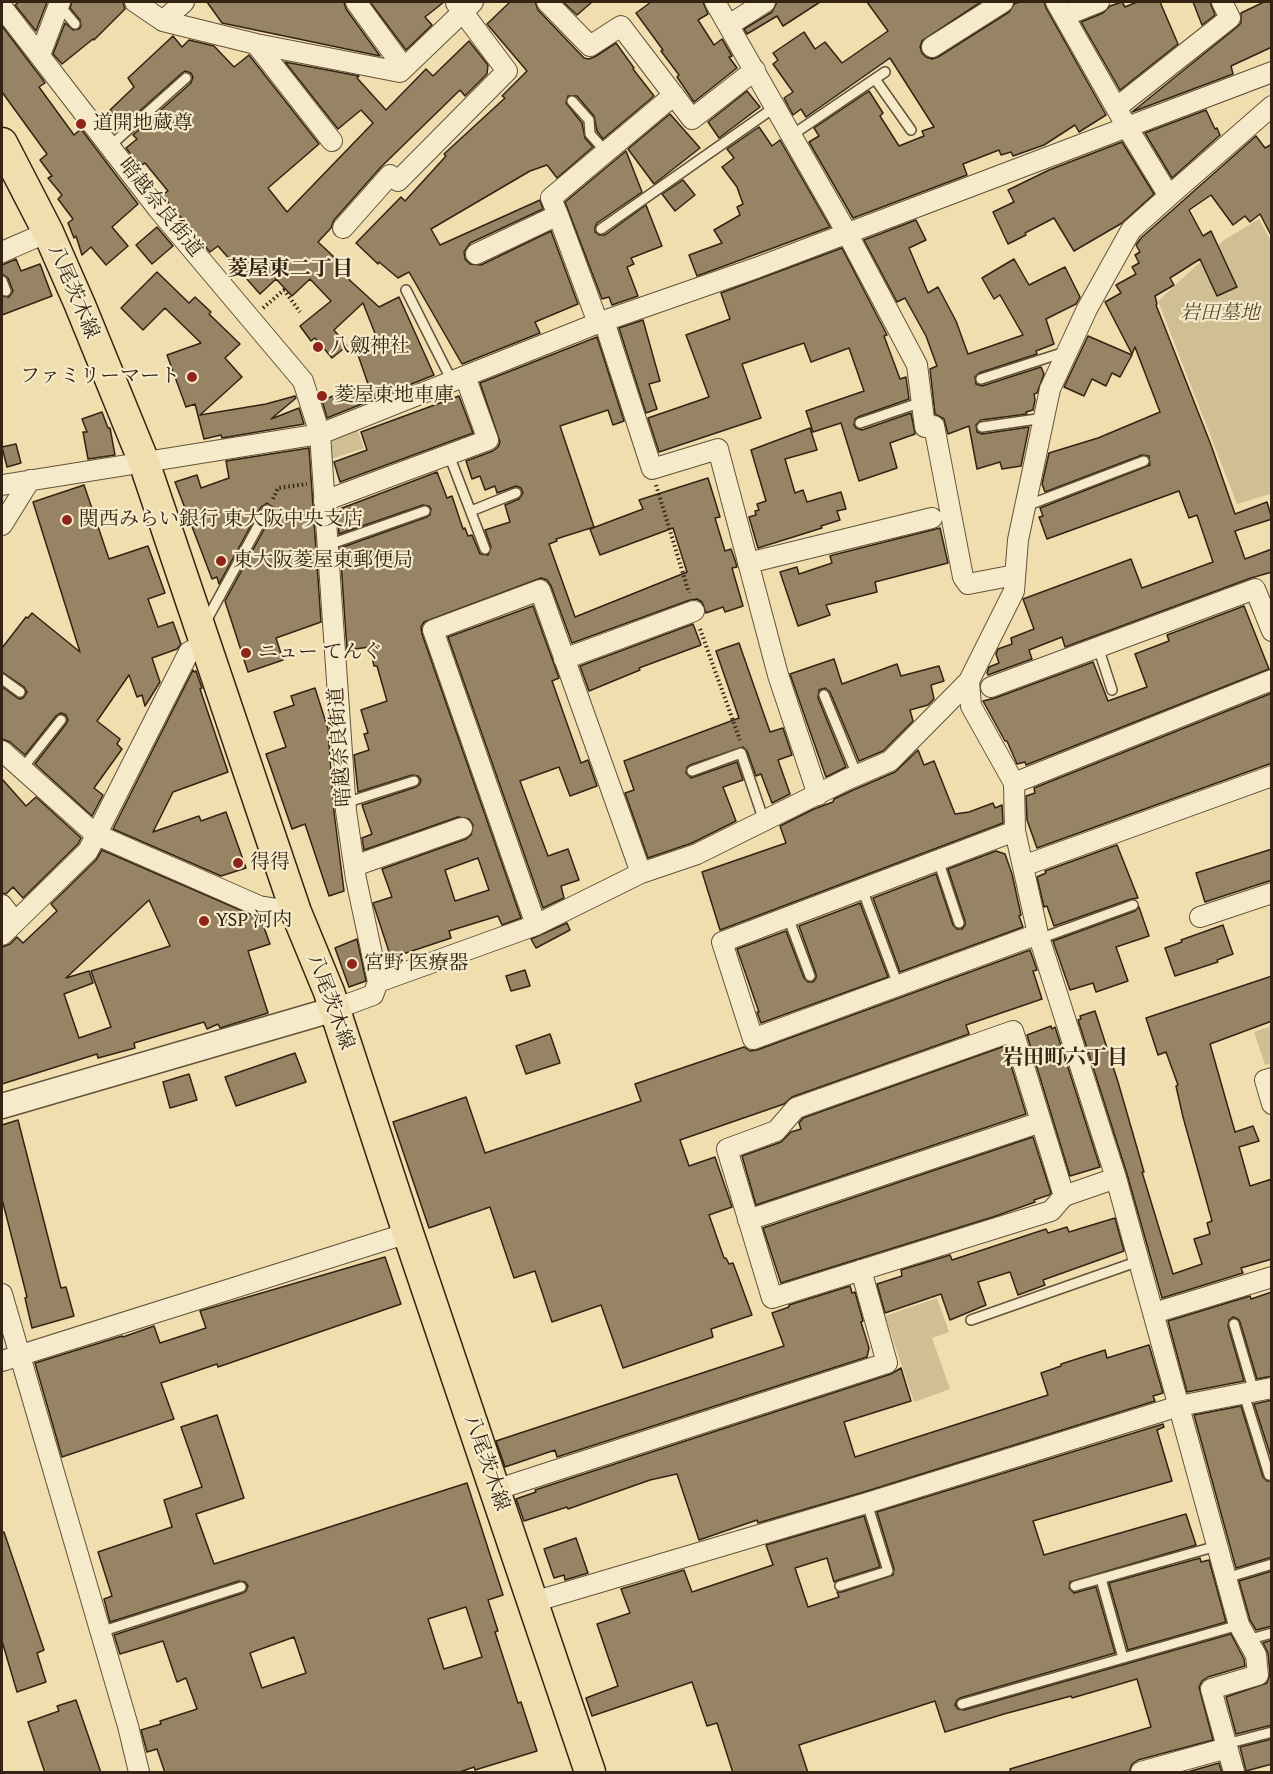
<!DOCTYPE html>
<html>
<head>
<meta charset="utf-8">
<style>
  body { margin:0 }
  #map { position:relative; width:1273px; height:1774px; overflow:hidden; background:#f0deae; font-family:"Gentium Book Plus",serif }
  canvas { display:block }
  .frame { position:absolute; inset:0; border:3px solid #342313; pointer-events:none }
</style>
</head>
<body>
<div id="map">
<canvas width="1273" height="1774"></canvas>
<div class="frame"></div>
</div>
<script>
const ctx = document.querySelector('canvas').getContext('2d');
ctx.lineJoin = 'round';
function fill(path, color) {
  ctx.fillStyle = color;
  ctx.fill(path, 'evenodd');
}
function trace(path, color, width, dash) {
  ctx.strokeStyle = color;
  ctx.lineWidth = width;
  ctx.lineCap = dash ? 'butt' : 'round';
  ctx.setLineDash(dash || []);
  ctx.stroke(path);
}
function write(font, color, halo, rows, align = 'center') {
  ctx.font = font + ' "Gentium Book Plus","Noto Serif JP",serif';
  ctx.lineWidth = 4.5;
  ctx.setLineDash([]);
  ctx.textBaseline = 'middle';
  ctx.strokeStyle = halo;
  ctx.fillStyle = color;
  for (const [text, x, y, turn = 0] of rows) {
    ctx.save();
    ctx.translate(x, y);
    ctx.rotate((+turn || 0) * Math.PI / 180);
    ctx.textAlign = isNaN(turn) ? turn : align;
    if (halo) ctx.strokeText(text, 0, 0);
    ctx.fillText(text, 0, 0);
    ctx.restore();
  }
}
fill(new Path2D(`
  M1259 219 1272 243 1271 498 1270 494 1237 504 1158 301 1224 240Z
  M356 426 364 448 331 459 330 442 334 434Z
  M1271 1026V1063L1265 1065 1254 1032Z
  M937 1298 949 1332 932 1338 950 1389 914 1402 885 1316Z`), '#d0be94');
const building = new Path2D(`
  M19 2H47L36 31 15 5Z
  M72 2H123L125 9 94 40 93 39 62 64 53 54 65 23 73 30 79 29 81 26 80 20 70 8Z
  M207 2H344L346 9 380 56 222 23Z
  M370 2H444L425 17 432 25 406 50Z
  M510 2H535L538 10 584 58 589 59 596 56 616 43 634 68 633 69 654 96 603 139 597 131 594 116 577 96H568L566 103 582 123 585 138 593 147 557 178 547 165 530 171 431 229 440 245 540 200 543 209 470 243 464 252 465 259 470 264 481 265 551 231 578 304 535 322 540 333 462 364 409 272 398 278 379 262 378 264 356 243 401 197 405 201 446 156 444 154 505 98 502 96 527 71 487 24Z
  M563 2H592L577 15Z
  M651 2H703L708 14 698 20 714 45 722 39 732 56 729 57 737 68 694 102 677 77 679 75 661 51 663 50 636 13Z
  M777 2H820L783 26 777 16 747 34 744 29 772 12Z
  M867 2H981L922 41 920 47 922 53 926 57 932 59 938 57 1009 12 1014 4 1019 2H1044L1046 8 1106 115 1079 132 1075 125 1044 145 1013 156 1011 152 1001 155 999 150 963 164 967 175 853 218 809 142 819 136 814 128 869 91 883 113 880 116 899 146 924 136 922 131 934 127 890 58 806 117 801 109 793 115 784 98 793 92 773 64 778 60 773 53 804 32 815 49 825 42 842 63 888 31Z
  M1122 2 1125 7 1137 2H1160L1178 44 1120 90 1081 22 1103 13 1110 6Z
  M1193 2H1210L1215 15 1202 25Z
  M1264 2H1272V47L1231 66 1233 74 1132 112 1237 27 1241 23V13Z
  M2 26 43 80 45 83 39 87 74 135 81 129 138 204 112 227 128 246 106 265 91 247 82 255 76 236 74 238 68 223 73 219 58 199 62 195 48 178 52 176 40 160 47 154 2 92Z
  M173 36 182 47 189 40 214 46 234 67 249 55 319 144 268 188 287 212 373 123 361 110 338 129 285 62 359 76 357 78 386 110 426 69 433 76 469 41 488 65 487 74 465 96 460 90 381 167 334 220 331 228 318 242 348 270 343 274 379 307 399 297 434 375 327 418 322 400 368 384 356 349 378 341 363 303 334 330 347 346 332 358 315 338 311 341 300 326 331 301 310 279 292 296 276 279 260 294 218 246 210 252 162 195 168 191 145 163 140 166 126 148 137 139 133 135 191 83 193 77 191 73 185 71 182 73 124 125 110 110 134 87 128 78Z
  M747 91 760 107 719 138 708 122Z
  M1206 110 1215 129 1217 128 1220 135 1172 178 1145 133Z
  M670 114 700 148 654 184 628 149Z
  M759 127 772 146 780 140 830 227 697 276 689 255 722 243 714 230 740 215 737 207 743 204 737 187 722 167 734 158 727 149Z
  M1256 136 1265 148 1272 144V237L1260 214 1250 222 1245 216 1233 225 1211 195 1189 210 1203 236 1211 231 1237 287 1217 296 1200 259 1170 278 1174 285 1155 296 1157 304 1156 305 1211 445 1235 514 1267 502 1272 519 1235 531 1245 559 1272 549V572L1251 578 1065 647 1062 637 1029 650 1032 659 988 675 987 673 989 667 999 663 996 654 998 649 1012 644 1011 638 1034 629 1023 599 1131 559 1142 588 1213 562 1197 515 1189 518 1179 491 1047 539 1039 517 1043 516 1040 508 1150 465 1149 456 1142 455 1045 492 1042 484 1049 453 1098 438 1160 412 1135 347 1132 354 1105 302 1121 293 1116 285 1136 274 1132 267 1139 263 1135 255 1140 252 1136 245 1141 238Z
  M1122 142 1154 194 1122 223 1074 251 1054 218 1025 233 1026 235 1008 244 993 212 1014 202 1008 190 1049 170Z
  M626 151 642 192 597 223 595 227V232L599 235H605L646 205 662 246 631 258 634 264 627 267 638 296 612 305 609 297 602 299 565 202Z
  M683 180 695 195 675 211 662 194Z
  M916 220 926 240 909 248 928 293 938 287 956 321 968 354 1023 335 1000 295 994 299 982 278 1014 259 1029 285 1065 267 1080 297 1076 304 1046 319 1054 344 1036 351 1037 354 979 373 975 377 976 384 982 386 1041 367 1044 374 1037 393 1034 394 1035 400 1033 410 1026 412 1027 414 981 420 976 425 977 432 982 434 1029 427 1021 466 1002 469 1000 462 977 469 969 426 948 434 944 419 935 414 930 369 937 366 926 336 905 298 897 302 864 240Z
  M157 227 173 246 152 264 136 245Z
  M842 248 887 335 884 336 900 379 906 377 909 399 858 417 855 419 854 425 856 428 862 430 911 413 915 434 890 443 897 468 859 481 841 423 813 432 806 411 864 391 849 348 811 362 804 343 742 364 761 418 659 452 648 418 709 397 686 335 730 319 721 293Z
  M16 259 21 271 40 264 52 296 2 315V296L9 297 13 291 8 278 2 274V265Z
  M157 272 189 303 195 297 211 312 209 314 240 344 225 358 242 377 200 415 266 404 295 396 296 398 271 419 299 408 304 424 222 438 221 435 204 439 195 404 186 407 167 355 201 343 165 308 143 330 121 308Z
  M643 320 660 381 649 384 657 409 646 413 619 328Z
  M1088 336 1132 355 1120 377 1112 373 1106 386 1092 379 1084 396 1064 387Z
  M597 337 624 421 613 425 608 410 560 426 594 527 556 539 557 541 549 544 575 617 687 572 673 528 600 555 590 529 643 509 639 500 708 478 720 517 715 518 725 551 731 549 735 560 737 567 732 568 743 606 725 612 723 607 706 613 702 602 697 599 690 600 572 643 551 586 547 580 541 578 424 622 421 627 422 634 521 918 502 925 498 916 449 931 451 938 391 958 373 903 392 897 382 869 466 839 471 835 473 825 469 819 458 817 364 850 362 838 372 834 362 805 416 787 419 785 421 780 418 776 412 775 358 792 354 755 369 750 364 734 368 733 361 710 387 701 377 666H374L370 647 347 650 340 548 427 517 430 515 431 509 429 506 423 505 339 534 337 510 437 472 447 498 452 496 463 529 465 528 468 536 472 535 480 554 488 555 491 547 485 530 510 522 505 505 519 499 523 493 521 488 516 486 497 493 495 486 485 490 480 476 472 479 466 461 493 451 498 447 500 442 480 383ZM478 858 489 890 455 901 445 870Z
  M459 396 473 433 340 482 334 462 367 450 361 432Z
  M102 412 108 428H110L115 455 88 459 83 432H87L82 419Z
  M810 428 817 450 785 459 795 493 803 490 807 502 841 492 846 509 837 511 840 520 821 526 822 528 758 548 749 517 756 515 755 511 759 510 757 504 766 501 751 450Z
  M16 444 21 463 7 467 2 447Z
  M309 448 321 622 276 638 283 660 248 672 225 601 273 513V507L267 503 261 507 219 584 217 577 212 579 175 482 197 475 201 488 229 478 226 461Z
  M84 485 109 559 148 546 165 593 148 599 158 627 173 622 181 644 177 649 152 658 160 682 145 706 142 695 137 697 129 675 97 721 120 739 117 744 122 749 94 788 103 795 92 816 35 764 66 724 68 720 66 715 61 713 56 716 25 755 10 742 2 739V687L19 699 23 698 27 692 24 687 2 672V648L26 617 28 618 32 613 80 652 33 502Z
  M940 528 948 563 875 582 877 592 826 605 830 615 798 626 780 572 797 567 799 574 832 563 830 556 833 555Z
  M533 606 559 678 552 681 581 763 588 760 597 786 570 796 559 767 520 781 548 856 568 849 579 880 561 886 564 898 543 908 448 637Z
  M1244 606 1269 669 1026 765 1025 762 1017 764 1007 741H1005L983 701 995 698 1093 662 1108 701 1147 687 1135 654 1169 641 1167 635Z
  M693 624 701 645 639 668 640 670 589 691 580 666Z
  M739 643 770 732 783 728 792 755 778 760 790 794 772 803 761 774 756 776 747 751 743 747 690 765 687 767 686 773 691 778 737 762 743 780 723 787 736 821 692 843 648 858 625 793 634 790 624 761 739 718 716 651Z
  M834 659 842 684 897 664 901 676 939 666 944 681 931 685 934 699 928 705 910 710 913 721 883 751 859 761 830 692 825 688 819 690 818 698 846 767 826 777 790 674Z
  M193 670 194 672 196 671 202 688 200 689 228 772 173 792 153 832 199 816 201 821 226 812 246 868 221 876 113 829Z
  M315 688 328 729 334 812 344 891 329 896 305 824 292 829 266 754 286 747 274 712 294 705 291 696Z
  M1272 693V763L1037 848 1027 820 1026 796 1035 793 1034 788Z
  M918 750 924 765 934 761 955 814 969 812 993 803 995 808 1002 805 1003 823 720 930 702 872 786 843 780 826 814 809 833 802 834 799 851 791 895 772Z
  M2 779 26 806 36 797 81 838 78 844 23 898 13 887 6 894 2 893Z
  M1117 845 1138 898 1131 899 1054 926 1047 906 1044 907 1037 877 1046 873 1045 871Z
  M1272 849V880L1205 902 1196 873Z
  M102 850 261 919 270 944 248 951 268 1013 220 1028 218 1024 207 1029 204 1022 134 1043 135 1048 98 1058 97 1054 2 1084V947L10 944 17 937 23 943 57 911 51 904 96 860ZM149 900 170 946 91 971 111 1027 79 1038 64 994 93 983 89 971 66 978Z
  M996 851 1005 854 1012 874 1021 915 1019 916 1023 927 900 972 873 898 936 874 953 925 957 929H962L965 925V921L948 869Z
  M860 903 888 977 761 1023 757 1012H759L737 949 786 931 804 978 808 982H813L816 978V974L799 926Z
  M1139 907 1149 936 1116 947 1128 981 1096 992 1093 983 1070 990 1053 941 1135 911Z
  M567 923 570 930 536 948 531 939Z
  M1223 925 1233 954 1217 960 1218 962 1175 976 1165 948 1182 942 1181 940Z
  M357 939 366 981 349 987 335 948Z
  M1030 950 1037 970 1033 971 1042 999 966 1025 969 1034 792 1097 784 1104 680 1140 689 1166 715 1157 732 1207 709 1215 724 1258H726L729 1264 733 1263 752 1315 711 1329 713 1337 623 1368 601 1305 552 1322 535 1271 514 1278 490 1207 429 1228 393 1122 466 1097 485 1153 641 1101 635 1084 744 1047 750 1051 757 1050Z
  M525 970 530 986 511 991 506 976Z
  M1272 976V1021L1210 1044 1235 1132 1253 1126 1259 1141 1239 1147 1250 1186 1272 1179V1259L1241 1268 1243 1273 1162 1298 1127 1174 1078 1020 1081 1019 1080 1016 1095 1011 1118 1082 1144 1172H1142L1173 1274 1202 1264 1194 1239 1210 1234 1207 1223 1212 1221 1183 1117 1176 1086 1178 1085 1166 1052 1158 1055 1146 1018Z
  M1051 1026 1052 1029 1055 1027 1100 1167 1070 1176 1027 1035Z
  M550 1034 560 1063 526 1074 516 1046Z
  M1005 1046 1026 1114 756 1205 742 1156 781 1142 791 1132 801 1129 799 1123 803 1118Z
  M295 1053 306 1082 236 1106 225 1077Z
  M189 1074 197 1100 170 1108 163 1082Z
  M18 1120 61 1288 66 1287 74 1316 32 1328 25 1298 27 1297 2 1199V1125Z
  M1033 1137 1051 1193 1049 1195 1034 1200 1035 1202 996 1216 781 1283 763 1228Z
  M1115 1218 1124 1251 1043 1280 1045 1285 1018 1295 1010 1272 978 1282 986 1305 950 1320 941 1294 885 1313 877 1284 902 1276 901 1270 950 1255 952 1260 1046 1229 1048 1233 1067 1227 1069 1232Z
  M385 1257 401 1304 218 1367 217 1364 161 1383 174 1419 62 1457 35 1363 122 1336 123 1337 154 1326 160 1343 206 1328 200 1311Z
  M850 1286 852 1293 855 1292 863 1321 861 1322 869 1348 867 1357 557 1457 555 1450 505 1467 496 1441 784 1346 772 1313 789 1307V1305Z
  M1272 1292V1376L1257 1379 1240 1322 1238 1319 1233 1317 1229 1320 1228 1326 1244 1381 1187 1392 1168 1321 1250 1296 1251 1299Z
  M1149 1345 1163 1393 1153 1396 1155 1401 864 1492 758 1523 757 1520 699 1540 677 1474 650 1480 568 1509 567 1507 524 1521 516 1499 536 1492 535 1490 891 1374 901 1368 911 1401 844 1422 855 1457 1048 1395 1041 1373 1061 1366V1364L1105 1350 1107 1358Z
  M1272 1400V1460L1254 1404Z
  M1241 1406 1263 1477 1267 1481H1272V1557L1236 1568 1194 1415Z
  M217 1415 244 1498 196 1514 214 1564 467 1483 503 1595 488 1600 498 1631 495 1632 518 1703 521 1702 537 1751 475 1770 474 1767 457 1773H165L157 1749 147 1752 141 1730 161 1724 160 1721 197 1709 186 1678 177 1682 163 1641 120 1654 114 1635 243 1593 246 1591 248 1586 245 1582 239 1581 110 1622 104 1599 112 1596 98 1552 172 1527 164 1500 202 1487 181 1427ZM466 1607 482 1657 444 1669 428 1619ZM294 1637 306 1673 262 1688 250 1653Z
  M1163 1424 1164 1427 1157 1430 1172 1481 1033 1521 1044 1555 1186 1514 1196 1545 1070 1582 1069 1588 1074 1593 1096 1587 1115 1653 960 1698 957 1700 955 1705 958 1709 964 1710 1231 1634 1244 1659 1245 1666 1208 1677 1202 1681 1199 1687 1213 1740 1138 1760 1132 1764 1129 1773H1011L1010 1769 1151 1727 1137 1679 1072 1698 1071 1696 1004 1714 945 1732 935 1701 799 1745 808 1773H733L717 1723 707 1726 692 1682 592 1716 586 1698 618 1686 597 1624 630 1613 621 1589 684 1570 692 1592 773 1565 766 1545 864 1516 880 1567 838 1580 834 1582 827 1558 795 1568 808 1607 839 1597 837 1592H842L893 1575 894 1569 877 1512Z
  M4 1532 44 1650 37 1653 46 1682 17 1692 2 1641V1533Z
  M576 1538 588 1573 565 1580 564 1575 554 1578 544 1549Z
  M1200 1558 1201 1562 1209 1560 1226 1622 1128 1650 1109 1583Z
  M1272 1571V1626L1256 1630 1250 1620 1239 1581Z
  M1272 1640V1725L1236 1734 1226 1697 1267 1683 1270 1674 1268 1653 1263 1643Z
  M76 1700 101 1773H45L28 1722 59 1711 57 1706Z
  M1272 1739V1764L1246 1771 1240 1747Z
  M1219 1763 1222 1773H1184Z`);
fill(building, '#968464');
trace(building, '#342313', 1.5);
const service = new Path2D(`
  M59 5 75 24
  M875 79 911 130
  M572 101 589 120 590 134 606 152
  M792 135 885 72
  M110 146 186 78
  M601 229 775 107
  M2 281 6 291
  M406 290 452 381
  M981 379 1065 352
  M860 423 922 402
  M982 427 1044 418
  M449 455 485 549
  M1026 506 1144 461
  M471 511 516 493
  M328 545 425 511
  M205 623 267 510
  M1098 647 1112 690
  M2 679 20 692
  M824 695 857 775
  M22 769 61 720
  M692 771 741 753 764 821
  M345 803 414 781
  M938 860 959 923
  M862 889 898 985
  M788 917 810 976
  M1039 939 1133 905
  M971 1320 1139 1261
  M1234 1324 1254 1392
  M1244 1394 1269 1475
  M1226 1578 1272 1564
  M1101 1579 1123 1658
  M840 1586 888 1571 867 1503
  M1075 1586 1217 1546
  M100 1632 241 1587
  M1247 1640 1272 1633
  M962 1704 1239 1625
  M1226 1744 1272 1732`);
const minor = new Path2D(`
  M135 2 163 21 184 2
  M356 2 404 68
  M547 2 590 46 621 26 692 119 755 70
  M715 2 847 233 917 365 925 427 934 426 963 577 968 584 1015 575
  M2 7 158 209 303 381 320 434 346 811 356 879 378 982
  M1064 16 1099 2
  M163 21 256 44 400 72 473 2
  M729 25 765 2
  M256 44 332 141
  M932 47 1003 2
  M40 55 60 2
  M1116 108 1230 18 1222 2
  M1169 196 1272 106
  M558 215 598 323
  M343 228 390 175 398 181 507 71 456 3
  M2 252 48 232
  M476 254 558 215 551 198 674 95
  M604 321 652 469 718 449 778 675 818 795
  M2 485 320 434 598 323 756 268 1272 72
  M324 501 488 440 465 376
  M2 525 30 480
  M748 563 932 518
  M564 659 694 611
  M969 681 971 706 1014 783 1015 831 1038 934 1116 1178 1239 1625 1256 1655 1258 1675 1211 1689 1234 1772
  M991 687 1255 589 1272 631
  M2 751 95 834 259 906 296 912
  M1014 783 1272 680
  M1015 831 722 942 753 1039 1038 934
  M354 866 462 828
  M1023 866 1272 776
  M2 905 15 922
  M1200 917 1272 893
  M536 925 433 630 540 590 641 873
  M2 935 88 851 189 652 205 643
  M335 1009 373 995 378 982 536 925 641 873 697 854 846 780 890 761 969 681 1014 591 1018 540 1050 389 1087 309 1131 230 1169 196 1127 127 1056 2
  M1272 1078 1265 1080 1272 1104
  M1064 1196 1013 1031 796 1108 776 1131 727 1149 772 1298 1051 1211 1064 1196 1116 1178
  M748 1220 1041 1122
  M2 1294 128 1726 139 1772
  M1154 1313 1272 1277
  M2 1361 408 1233
  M495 1490 887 1363 861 1270
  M533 1602 867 1503 1179 1406 1272 1388
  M1141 1772 1227 1748`);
const tertiary = new Path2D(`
  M2 1106 335 1009`);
const primary = new Path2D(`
  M2 143 48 232 80 305 144 462 296 912 329 992 408 1233 590 1772`);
trace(service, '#63523a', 12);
trace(minor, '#63523a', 22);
trace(tertiary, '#63523a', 27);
trace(primary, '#342313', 33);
trace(new Path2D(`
  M263 308 284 290 300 312
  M656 485 689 593
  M273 499 278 488 307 484
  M700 629 740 740`), '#342313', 4, [1.5, 3]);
trace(service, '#f5eaca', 9);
trace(minor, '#f5eaca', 20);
trace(tertiary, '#f5eaca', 24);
trace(primary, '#f0deae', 30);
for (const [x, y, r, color] of [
  [81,124,6,"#8f2418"],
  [318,347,6,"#8f2418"],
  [192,377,6,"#8f2418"],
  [322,396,6,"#8f2418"],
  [67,520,6,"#8f2418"],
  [221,561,6,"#8f2418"],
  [246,653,6,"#8f2418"],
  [238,863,6,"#8f2418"],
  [204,921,6,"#8f2418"],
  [352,964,6,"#8f2418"]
]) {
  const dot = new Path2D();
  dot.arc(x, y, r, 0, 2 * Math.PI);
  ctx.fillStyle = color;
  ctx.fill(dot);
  trace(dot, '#f5eaca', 2);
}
write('20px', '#342313', '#f5eaca', [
  ["道開地蔵尊",93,124],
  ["八劔神社",330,347],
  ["ファミリーマート",180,377,"right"],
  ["菱屋東地車庫",334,396],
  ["関西みらい銀行 東大阪中央支店",79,520],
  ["東大阪菱屋東郵便局",233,561],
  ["ニュー てんぐ",258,653],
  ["得得",250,863],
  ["YSP 河内",216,921],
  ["宮野 医療器",364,964]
], 'left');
write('20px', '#342313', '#f5eaca', [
  ["暗越奈良街道",160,208,51],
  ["八尾茨木線",73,292,67],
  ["暗越奈良街道",341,747,-94],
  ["八尾茨木線",330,1002,70],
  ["八尾茨木線",486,1463,71]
]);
write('italic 20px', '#5b4a33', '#f5eaca', [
  ["岩田墓地",1220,314]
]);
write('bold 21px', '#342313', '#f5eaca', [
  ["菱屋東二丁目",290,270],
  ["岩田町六丁目",1065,1059]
]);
</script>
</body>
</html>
